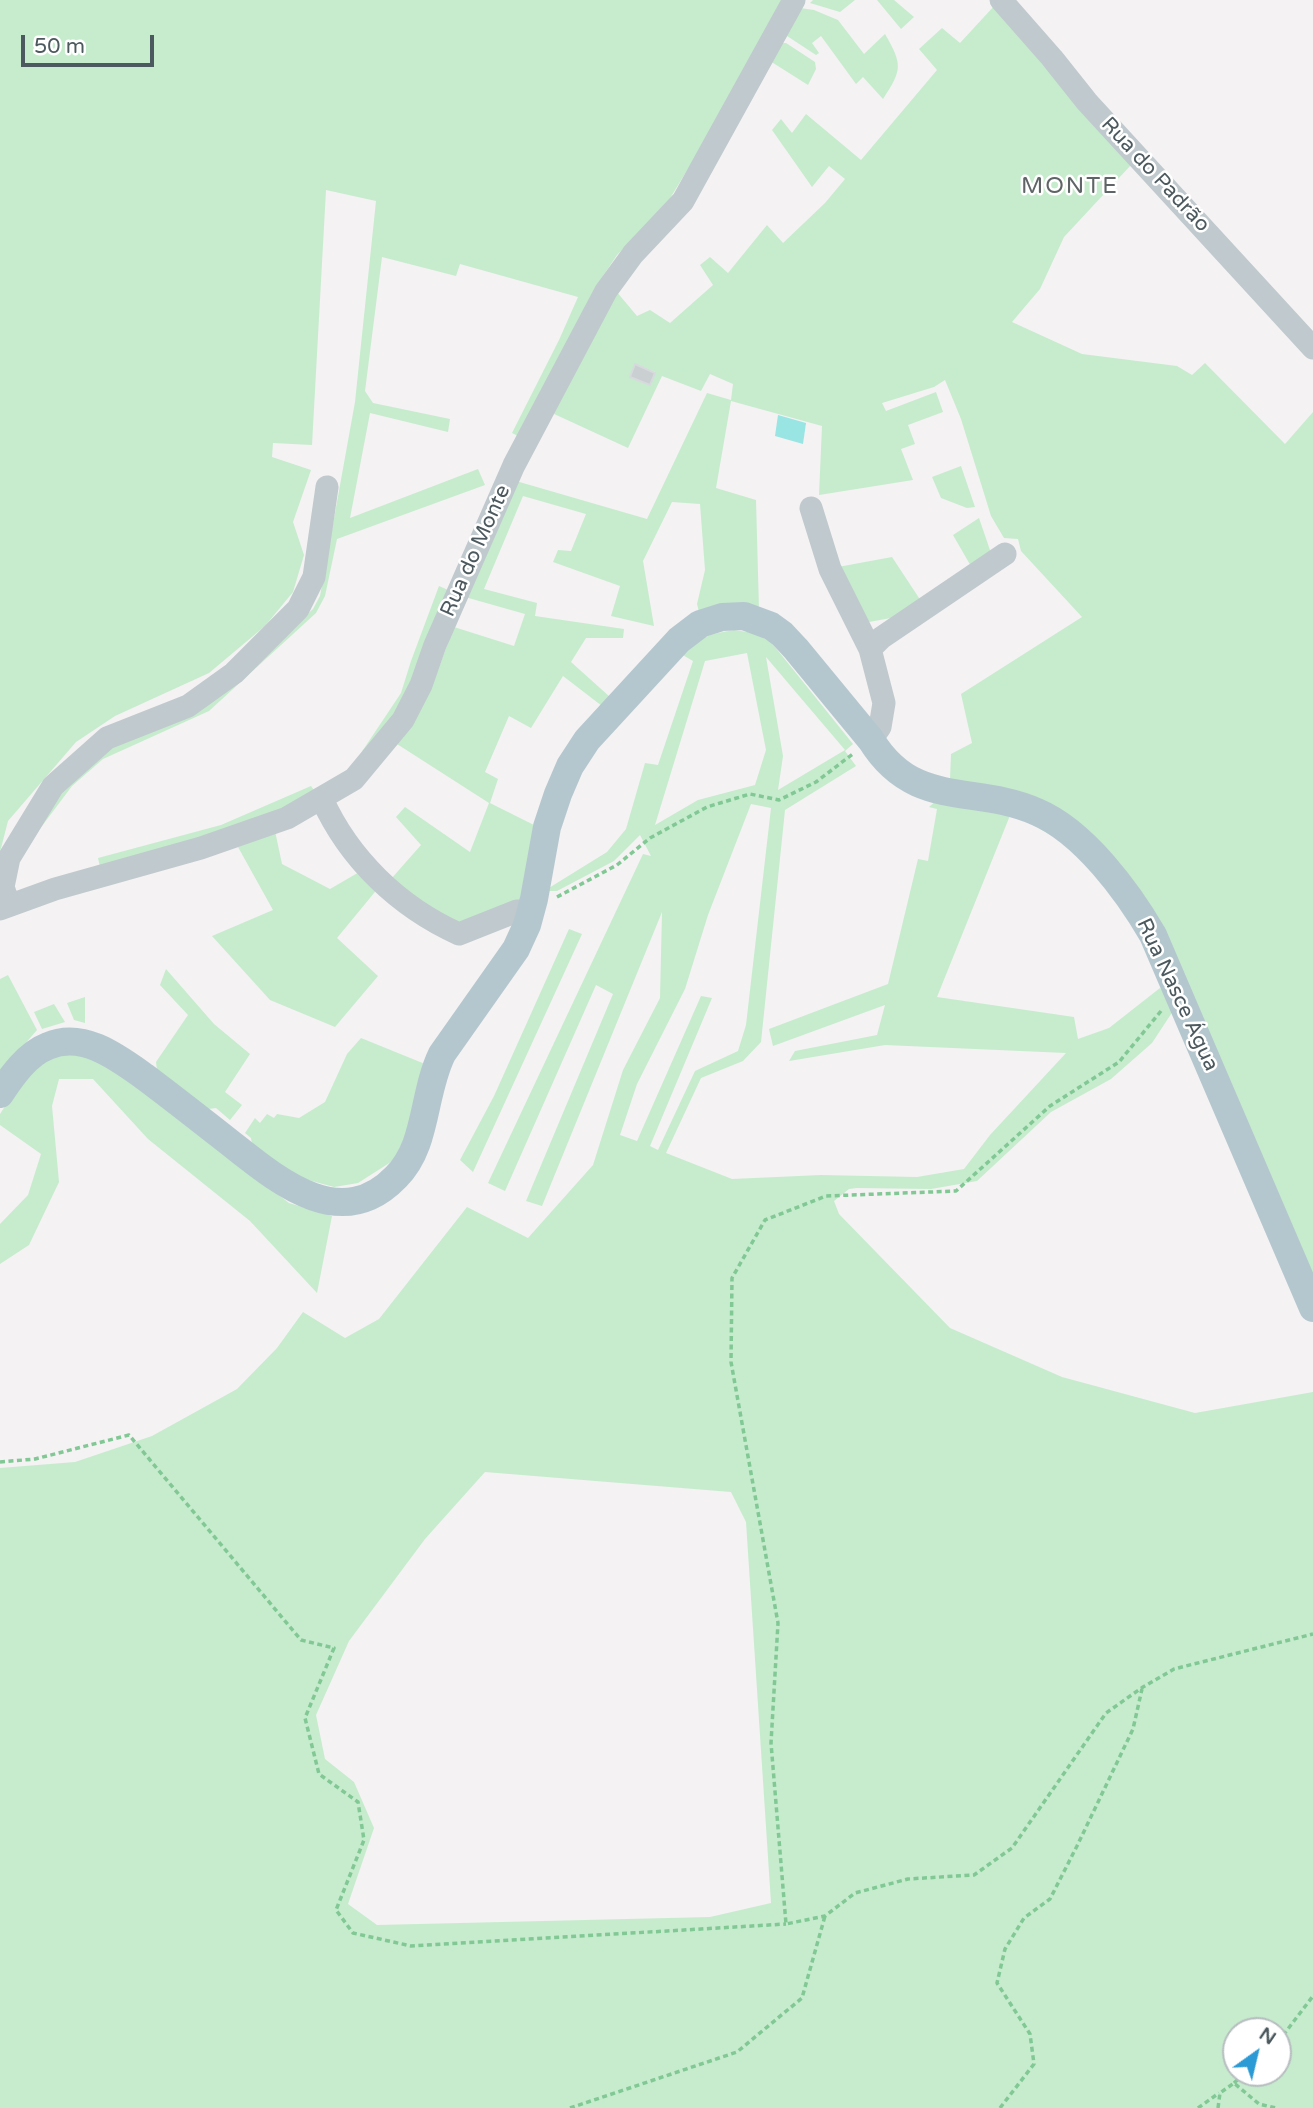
<!DOCTYPE html>
<html>
<head>
<meta charset="utf-8">
<style>
  body { margin:0 }
  #map { position:relative; width:1313px; height:2108px; overflow:hidden; background:#f4f2f3; font-family:"Varela Round",sans-serif }
  canvas { display:block }
  .north { position:absolute; left:1222px; top:2017px; width:70px; height:70px; box-sizing:border-box; background:#fff; border:2px solid #b7bdbf; border-radius:50%; rotate:34deg; font-size:19px; font-weight:700; line-height:28px; text-align:center; color:#4c595e }
  .north::after { content:''; display:block; margin:auto; width:24px; height:32px; background:#2c9bd5; clip-path:polygon(50% 0,100% 100%,50% 72%,0 100%) }
  .scale { position:absolute; left:21px; top:35px; width:133px; height:32px; box-sizing:border-box; border:4px solid #4c595e; border-top:0; padding-left:9px; font-size:21px; line-height:24px; white-space:nowrap; color:#4c595e; -webkit-text-stroke:5px #fff; paint-order:stroke }
</style>
</head>
<body>
<div id="map">
<canvas width="1313" height="2108"></canvas>
<div class="north">N</div>
<div class="scale">50 m</div>
</div>
<script>
const ctx = document.querySelector('canvas').getContext('2d');
ctx.lineJoin = 'round';
function fill(path, color) {
  ctx.fillStyle = color;
  ctx.fill(path, 'evenodd');
}
function trace(path, color, width, dash) {
  ctx.strokeStyle = color;
  ctx.lineWidth = width;
  ctx.lineCap = dash ? 'butt' : 'round';
  ctx.setLineDash(dash || []);
  ctx.stroke(path);
}
function write(font, color, halo, rows, align = 'center') {
  ctx.font = font + ' "Varela Round",sans-serif';
  ctx.lineWidth = 5;
  ctx.setLineDash([]);
  ctx.textBaseline = 'middle';
  ctx.strokeStyle = halo;
  ctx.fillStyle = color;
  for (const [text, x, y, turn = 0] of rows) {
    ctx.save();
    ctx.translate(x, y);
    ctx.rotate((+turn || 0) * Math.PI / 180);
    ctx.textAlign = isNaN(turn) ? turn : align;
    if (halo) ctx.strokeText(text, 0, 0);
    ctx.fillText(text, 0, 0);
    ctx.restore();
  }
}
fill(new Path2D(`
  M0 0H782L697 154 666 205 617 255 601 279 520 437 512 433 559 340 578 297 460 264 456 276 382 257 365 391 373 403 450 419 448 432 370 413 350 518 478 469 485 485 337 539 325 596 316 613 209 711 103 759 72 786 39 830 67 783 100 753 245 672 313 609 320 596 355 402 376 201 326 190 312 445 273 443 272 457 311 470 293 522 304 555 293 592 265 626 209 673 115 716 76 742 8 821 0 852Z
  M813 0H855L840 12 810 3Z
  M877 0H894L914 17 901 29Z
  M995 5 1131 165 1064 237 1040 289 1012 322 1082 354 1177 366 1192 375 1205 363 1285 444 1313 412V1282L1128 877 950 780 951 754 972 743 961 694 1082 617 1021 551 1018 539 1004 538 991 516 961 419 945 380 934 387 882 403 886 411 936 392 943 412 908 425 915 444 901 449 913 480 819 495 822 426 731 401 716 488 756 500 759 610 699 612 697 604 705 570 700 504 672 502 643 561 654 626 611 616 620 586 553 562 558 550 571 551 586 514 523 496 484 589 537 603 535 616 624 629 623 638H586L571 662 610 697 602 706 563 676 531 728 509 716 485 772 498 779 490 803 538 827 525 898 460 926 444 922 391 879 421 845 396 817 405 807 470 852 489 803 397 744C427 710 438 668 454 627L514 646 525 614 465 597 516 481 647 519 707 393 731 400 733 384 710 374 701 391 662 376 628 448 552 413 616 291 637 316 650 310 670 323 713 285 700 265 710 257 728 273 767 225 783 243 825 203 845 179 829 166 812 187 772 130 781 119 792 133 806 114 861 160 937 70 919 49 942 28 960 43ZM636 364 655 372 650 385 630 376Z
  M800 8 814 10 838 20 864 54 885 34C903 65 902 70 883 99L863 77 856 84 821 36 812 43 819 53 816 55 784 34Z
  M779 43H786L815 62 816 69 808 85 770 61Z
  M961 466 975 507 967 508 941 498 932 477Z
  M979 518 992 556 972 568 953 535Z
  M892 557 921 601 896 617 869 622 838 567Z
  M439 586 448 590 405 699 391 721 361 753 401 693 411 661Z
  M734 630 754 633 771 642 853 744 845 751 856 766 785 810 761 1042 743 1061 701 1078 666 1153 732 1179 821 1175 917 1177 964 1169 990 1135 1066 1053 885 1045 789 1061 795 1051 877 1035 885 1005 773 1046 769 1029 888 984 918 859 928 861 937 809 929 807 937 800 1011 813 937 997 1074 1017 1078 1039 1109 1028 1160 988 1171 993 1175 1008 1152 1043 1111 1079 1051 1112 977 1181 931 1189 857 1188 849 1189 834 1201 839 1214 950 1328 1062 1377 1195 1413 1313 1392V2108H0V1468L75 1462 152 1436 237 1389 277 1348 303 1312 345 1338 379 1319 467 1207 528 1238 593 1165 623 1070 660 998 662 912 542 1206 526 1201 613 994 596 985 505 1191 488 1183 643 854 651 856 640 835 614 861 557 891H544L607 852 626 829 645 763 658 765 693 661 681 654C699 637 710 634 734 630ZM747 653 766 750 755 785 698 800 655 825 705 661ZM766 657 845 750 778 790 783 756ZM751 804 771 808 746 1025 738 1051 695 1071 658 1150 650 1146 712 998 701 996 637 1141 620 1135 637 1084 685 989 708 915ZM485 1472 731 1492 746 1522 771 1903 710 1917 377 1925 348 1904 374 1828 354 1782 325 1759 316 1715 349 1641 425 1539ZM1236 2031H1278V2073H1236Z
  M311 786 316 793C250 830 173 847 100 867L98 858 221 825Z
  M275 831 282 864 330 889 361 871 379 887 337 938 378 976 335 1027 270 1000 212 936 273 910 238 847Z
  M569 929 582 934 473 1172 460 1160 494 1096Z
  M166 969 214 1024 250 1054 225 1092 242 1105 230 1120 216 1108 202 1110 158 1078 156 1062 188 1015 160 985Z
  M8 975 37 1030 0 1073V979Z
  M85 997V1023L74 1020 67 1003Z
  M54 1004 65 1022 42 1029 34 1012Z
  M361 1038 425 1064 410 1126 394 1160 358 1183 334 1187 286 1174 253 1150 251 1138 245 1133 255 1118 260 1123 267 1114 274 1118 277 1114 299 1118 325 1102 347 1054Z
  M60 1053H90L119 1069 289 1203 332 1216 317 1293 250 1221 148 1139 93 1079H59L52 1106 59 1182 29 1245 0 1264V1224L28 1195 41 1154 0 1125V1114L27 1072Z`), '#c6eccd');
fill(new Path2D(`
  M778 415 806 423 803 444 775 436Z`), '#98e5e4');
const building = new Path2D(`
  M635 364 655 373 650 385 630 377Z`);
fill(building, '#cacfd1');
trace(building, '#d7dadd', 2);
trace(new Path2D(`
  M557 897 617 865 650 838 707 807 750 794 779 800 816 782 854 753
  M1161 1011 1119 1062 1050 1106 956 1191 826 1196 765 1220 732 1278 731 1362 778 1623 771 1743 786 1924 825 1916 855 1893 908 1879 974 1875 1012 1848 1106 1713 1143 1687 1174 1669 1313 1634
  M0 1462 35 1459 129 1435 301 1640 334 1648 305 1718 319 1774 358 1802 364 1840 336 1910 353 1933 411 1946 786 1924
  M1278 2042 1313 1996
  M1234 2083 1245 2073
  M570 2108 737 2052 802 1998 825 1916
  M1000 2108 1034 2064 1030 2034 997 1983 1005 1949 1024 1918 1050 1899 1077 1846 1133 1729 1142 1689
  M1198 2108 1219 2093
  M1218 2108 1220 2093 1234 2083 1259 2104 1276 2108`), '#81c895', 3.5, [5, 3.5]);
trace(new Path2D(`
  M1001 0 1052 58 1087 102 1313 348
  M811 508 830 569 870 649 884 703 880 727 871 740
  M870 649 881 638 1005 554
  M322 799C349 859 399 907 459 934L517 911H531
  M9 905 3 887 9 858 53 786 107 738 188 706 234 673 298 609 314 577 327 487
  M0 909 55 889 201 848 287 818 354 779 403 720 421 685 435 645 514 465 606 291 633 254 683 201 794 0`), '#c0c9cd', 23);
trace(new Path2D(`
  M0 1094C12 1076 27 1054 48 1046 83 1031 117 1057 145 1077 173 1098 201 1120 229 1142 276 1179 340 1235 396 1177 428 1145 422 1095 442 1054L516 949 527 925 534 899 547 827 558 794 570 766 587 740 679 640 700 624 722 617 744 616 771 626 782 634 796 649 871 740C914 810 974 784 1037 812 1084 832 1128 892 1153 935L1313 1308`), '#b5c7ce', 28);
write('21px', '#4c595e', '#fff', [
  ["Rua do Padrão",1155,175,47],
  ["Rua do Monte",476,551,-66],
  ["Rua Nasce Água",1177,995,65]
]);
ctx.letterSpacing = '2px';
write('23px', '#5f6466', '#fff', [
  ["MONTE",1070,187]
]);
ctx.letterSpacing = '0px';
</script>
</body>
</html>
